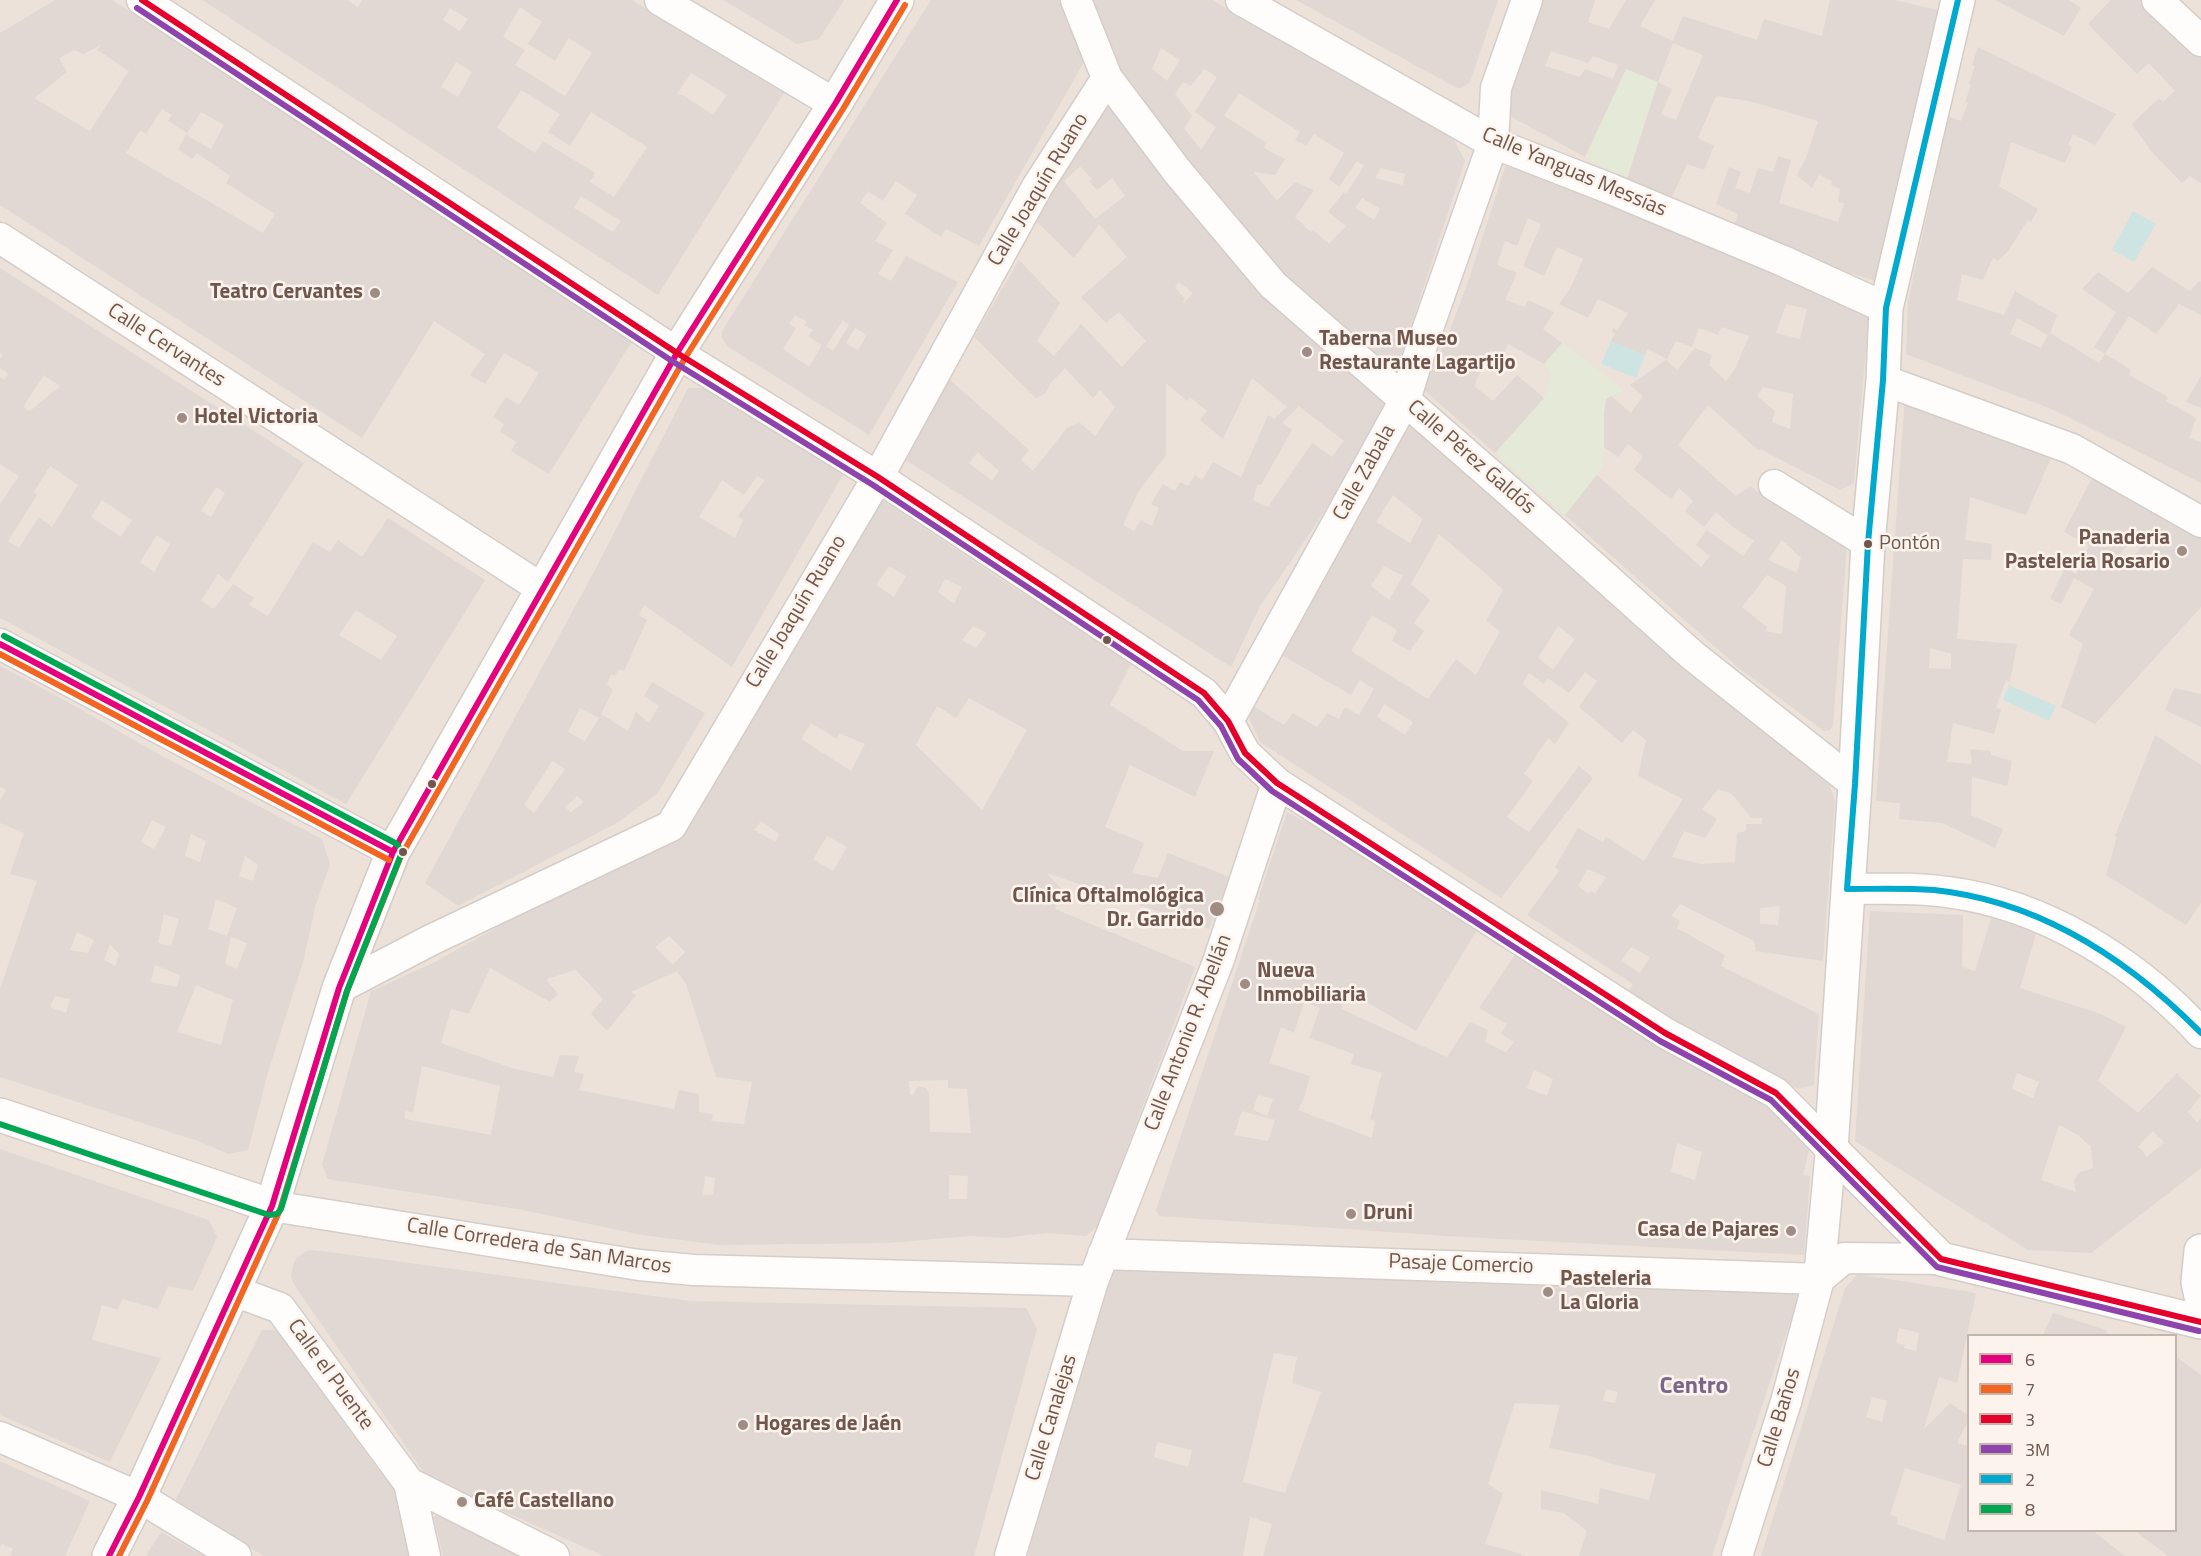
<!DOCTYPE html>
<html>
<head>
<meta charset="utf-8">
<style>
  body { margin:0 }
  #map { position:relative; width:2201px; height:1556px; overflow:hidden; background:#f5f0ea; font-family:"Titillium Web",sans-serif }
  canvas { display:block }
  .legend { position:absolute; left:1967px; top:1334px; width:210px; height:198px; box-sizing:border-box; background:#fcf4ec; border:2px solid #c4b5ad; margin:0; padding:8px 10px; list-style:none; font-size:18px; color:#6f564e }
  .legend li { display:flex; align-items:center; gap:12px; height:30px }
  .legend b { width:30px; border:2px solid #c4b5ad }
</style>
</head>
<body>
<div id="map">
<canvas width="2201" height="1556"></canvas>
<ul class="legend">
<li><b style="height:8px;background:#e5007d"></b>6</li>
<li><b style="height:8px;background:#f26522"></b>7</li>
<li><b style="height:8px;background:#e4002b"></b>3</li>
<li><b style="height:8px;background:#8e44ad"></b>3M</li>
<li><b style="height:8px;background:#00a9ce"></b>2</li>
<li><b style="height:8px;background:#00a651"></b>8</li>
</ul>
</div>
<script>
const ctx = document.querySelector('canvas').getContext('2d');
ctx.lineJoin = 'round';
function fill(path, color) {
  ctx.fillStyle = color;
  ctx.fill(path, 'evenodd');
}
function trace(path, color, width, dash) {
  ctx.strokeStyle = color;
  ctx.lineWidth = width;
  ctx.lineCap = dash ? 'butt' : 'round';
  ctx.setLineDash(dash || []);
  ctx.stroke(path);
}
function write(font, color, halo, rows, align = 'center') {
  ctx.font = font + ' "Titillium Web",sans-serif';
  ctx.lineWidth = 5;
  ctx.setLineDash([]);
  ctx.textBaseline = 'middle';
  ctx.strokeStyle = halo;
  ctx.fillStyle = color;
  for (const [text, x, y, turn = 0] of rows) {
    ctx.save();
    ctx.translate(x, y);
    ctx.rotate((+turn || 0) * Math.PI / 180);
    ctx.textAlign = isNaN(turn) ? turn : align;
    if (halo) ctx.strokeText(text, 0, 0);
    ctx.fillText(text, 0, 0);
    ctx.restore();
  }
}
fill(new Path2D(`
  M0 0H2201V1556H0ZM1968 1336H2176V1530H1968Z`), '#ede2d9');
fill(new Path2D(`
  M1626 69 1658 82 1627 179 1585 157Z
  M1562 343 1624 390 1606 399 1603 467 1565 515 1495 453 1545 397 1552 373 1544 364Z`), '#e4ead7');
fill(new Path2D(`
  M2133 211 2156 224 2134 262 2112 250Z
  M1611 341 1645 355 1636 378 1601 364Z
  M2009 685 2056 706 2049 721 2003 700Z`), '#cee4e3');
fill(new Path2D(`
  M55 0H112L636 335 549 474 511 451 516 442 500 431 504 424 493 417 506 397 519 405 539 373 504 353 485 384 470 375 485 354 434 321 362 438 0 205V33ZM101 45 97 50 129 71 90 131 34 98 67 72 59 58 74 50 83 54ZM162 109 172 115 168 121 187 133 201 112 224 125 211 149 186 135 178 149 192 159 197 153 230 176 226 183 275 214 263 233 126 153 140 130 146 134Z
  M202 0H347L358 7 362 0H632L784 93 658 295ZM520 7 542 22 528 44 555 61 569 38 592 53 565 96 515 65 525 50 503 37ZM450 8 468 19 460 31 443 20ZM456 62 472 72 458 97 441 87ZM691 73 727 95 713 115 683 95 677 94ZM521 90 560 114 548 132 570 146 591 112 647 147 614 197 590 182 595 173 543 141 535 153 497 128ZM581 196 621 221 613 232 574 208Z
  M723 0H844L819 39 797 44Z
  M931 0H1065L1088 55 979 246 946 229 941 237 905 214 917 195 896 181 883 201 868 191 860 203 887 223 875 241 893 250 878 274 891 281 906 256 958 282 869 435 727 346 722 338V331ZM795 315 807 322 804 325 813 330 808 336 822 345 809 367 783 349 796 328 789 324ZM843 320 849 325 833 351 826 346ZM855 328 867 335 858 350 846 343Z
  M1092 0H1212L1453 138 1465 161 1397 368 1387 371 1297 297 1139 101 1110 50ZM1161 48 1180 60 1167 81 1152 69ZM1204 69 1217 77 1195 112 1216 127 1201 150 1184 128 1192 116 1175 94 1183 82 1191 86ZM1239 93 1300 132 1295 140 1306 146 1314 134 1344 153 1329 179 1339 187 1357 161 1364 166 1346 194 1344 192 1328 212 1346 226 1329 244 1313 230 1311 232 1295 217 1314 190 1295 182 1277 201 1258 178 1254 172 1275 175 1285 159 1264 148 1267 143 1224 116ZM1381 168 1405 174 1403 185 1375 178ZM1362 198 1380 209 1374 220 1355 208Z
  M1296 0H1498L1470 82 1462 88H1457Z
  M1537 0H1595L1588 22 1609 29 1626 0H1655L1640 26 1673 41 1683 16 1757 40 1764 19 1822 36 1830 0H1894L1938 10 1876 281 1796 256 1732 231 1738 214 1716 204 1729 167 1741 172 1735 188 1750 193 1758 168 1773 172 1778 156 1791 160 1779 203 1838 222 1844 203 1838 202 1840 189 1831 185 1832 181 1819 175 1812 188 1797 175 1806 158 1818 121 1749 101 1716 96 1698 138 1714 146 1704 170 1687 164 1669 203 1627 179 1658 82 1672 89 1661 114 1676 120 1703 55 1673 43 1658 82 1626 69 1585 157 1510 116 1505 101ZM1551 51 1588 63 1593 56 1618 65 1613 79 1585 69 1580 77 1545 66Z
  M1995 0H2068L2081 8 2064 36Z
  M2111 0H2151L2201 48V183L2190 176 2182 183 2151 151 2132 124 2159 98 2163 102 2175 91 2149 63 2137 74 2088 24Z
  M1978 47 2116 114 2095 145 2073 134 2068 145 2072 147 2065 163 2011 142 1999 186 2038 209 2031 222 2028 220 2008 251 1998 261 1993 258 1983 280 1962 274 1957 300 2004 315 2015 291 2057 315 2050 333 2099 363 2105 354 2131 370 2129 375 2168 397 2166 401 2196 418 2189 438 2201 442V483L2054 410 1906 354 1908 302 1948 116 1961 121 1968 103 1965 102 1971 85 1969 84 1975 66 1972 65ZM2017 318 2048 335 2041 348 2010 334Z
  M1110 98 1392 399 1315 526 1260 606 1231 667 901 457 948 378 1029 450 1021 460 1033 471 1067 428 1079 422 1095 436 1115 407 1100 390 1093 398 1065 368 1050 384 1046 393 1036 398 974 337 1019 260 1060 303 1037 341 1054 356 1081 324 1122 367 1146 341 1119 312 1106 323 1081 297 1127 257 1099 224 1074 258 1027 212ZM1080 166 1092 179 1089 181 1097 190 1112 178 1125 196 1095 219 1064 181ZM1179 282 1193 293 1184 303 1183 302 1185 299 1175 287ZM1252 378 1287 407 1274 419 1268 415 1241 477 1213 462 1202 480 1195 475 1188 486 1180 482 1175 491 1163 484 1151 504 1159 508 1152 526 1141 520 1134 531 1123 525 1138 492 1166 455V383L1187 401 1190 397 1207 411 1200 420 1223 439ZM1299 406 1344 441 1332 457 1312 443 1268 507 1253 500 1257 485H1261L1292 430 1282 423ZM978 452 999 471 992 481 969 463Z
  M1509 155 1665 229 1870 303 1854 483 1840 490 1760 449 1759 451 1708 405 1678 445 1736 496 1751 486 1758 492 1761 488 1847 545 1833 725 1830 730 1824 731 1739 668 1565 515 1597 475 1701 567 1710 556 1696 545 1707 530 1743 556 1754 541 1733 527 1716 512 1704 527 1685 511 1693 501 1679 488 1671 499 1634 470 1643 457 1628 444 1618 457 1604 447V413L1606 399 1611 396 1631 413 1643 396 1630 385 1666 360 1677 370 1695 348 1712 355 1709 365 1726 381 1735 369 1749 336 1722 327 1718 335 1699 328 1692 347 1676 341 1667 359 1648 349 1645 355 1611 341 1615 334 1612 331 1613 328 1617 331 1628 313 1598 299 1588 318 1559 304 1571 287 1583 259 1557 247 1544 276 1523 266 1541 224 1528 218 1517 246 1505 241 1497 265 1517 273 1505 300 1525 307 1528 300 1554 312 1543 329 1562 343 1544 364 1508 344 1504 355 1490 350 1474 386 1493 401 1517 375 1544 398 1495 453 1421 387 1447 338 1468 282ZM1786 304 1807 309 1800 339 1776 333ZM1763 387 1793 394 1790 429 1772 422 1775 411 1757 396ZM1782 540 1801 558 1797 573 1768 560ZM1767 575 1786 586 1782 634 1765 631 1767 627 1742 607Z
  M2152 267 2190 291 2199 281 2201 282V315L2179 304 2156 334 2129 316 2105 354 2094 347 2116 312 2082 289 2098 272 2128 293Z
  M0 268 304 463 228 582 218 574 201 601 214 609 233 584 254 598 249 605 268 616 313 542 330 552 338 540 362 557 388 518 485 580 346 804 0 618V504L19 476 0 464V377L4 380 8 374 0 368V359L3 355 0 353ZM44 375 60 386 30 411 23 407ZM50 466 78 485 52 527 39 517 19 548 8 541 37 495 34 492ZM216 487 225 493 211 517 201 511ZM102 500 132 520 121 537 91 517ZM157 535 170 544 154 572 140 562ZM356 610 397 636 381 660 339 635Z
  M2201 376V408L2186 402Z
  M688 388H709L844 473 732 667 644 605 639 615 647 620 624 671 620 669 614 676 611 674 607 684 613 690 601 714 628 731 636 712 649 723 659 706 644 696 652 682 705 713 657 794 615 824 458 906 425 883 595 570ZM757 476 765 480 738 516 743 520 735 538 699 517 722 480 744 495ZM580 708 599 718 585 741 568 732ZM552 761 565 769 534 813 524 805ZM577 796 584 802 571 812 565 807Z
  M1905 395 2054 451 2026 515 1970 497 1965 540 1992 544 1991 560 1963 559 1957 639 2017 644 2010 682 2006 680 1996 707 2001 710 1994 734 1953 723 1947 762 1972 764 1970 749 1991 751V755L2012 761 2007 786 1972 777 1971 815 2003 829 1995 848 1942 823 1899 819 1900 803 1876 801ZM1930 648 1951 654V669L1929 668Z
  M1410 417 1828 781 1835 800 1823 961 1756 951 1754 941 1680 904 1671 916 1680 921 1677 928 1725 955 1721 966 1819 1014 1814 1085 1798 1089 1627 995 1633 984 1527 915 1559 871 1555 867 1578 828 1603 842 1606 837 1644 861 1683 799 1638 776 1646 740 1633 730 1622 743 1579 707 1597 681 1585 672 1569 693 1548 678 1544 684 1529 673 1522 684 1569 723 1555 744 1548 738 1524 774 1533 781 1507 817 1529 832 1579 766 1593 778 1501 898 1260 742 1248 715 1253 706 1284 725 1293 713 1317 727 1327 713 1339 719 1345 707 1359 715 1374 689 1360 680 1351 695 1280 654ZM1393 495 1423 519 1410 543 1376 522ZM1439 534 1483 571 1503 590 1486 621 1500 631 1476 675 1456 659 1428 699 1351 651 1372 615 1397 630 1392 641 1410 651 1424 631 1414 623 1430 600 1411 584ZM1384 566 1403 576 1389 600 1371 586ZM1558 626 1575 639 1553 670 1538 658ZM1384 704 1413 722 1405 735 1377 717ZM1718 789 1732 794 1751 818H1762V824H1746V831L1737 833 1735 862 1701 864 1672 857 1684 831 1705 838 1717 819 1702 809ZM1587 869 1606 877 1595 894 1591 891 1588 894 1578 886ZM1780 906 1778 925 1760 924V908ZM1631 947 1650 957 1640 973 1621 961Z
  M2096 470 2134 493 2201 539V607L2095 724 2061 707 2083 644 2069 635 2094 589 2074 578 2061 604 2050 599 2065 568 2076 574 2089 545 2064 532ZM2132 537 2143 544 2132 560 2121 553Z
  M879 498 1017 590 1084 630 1131 664 1110 705 1183 751H1214L1195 797 1130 765 1105 827 1144 843 1132 873 1158 878 1168 853 1230 877 1209 929 1047 873 1061 889 1055 909 1195 967 1098 1226 1086 1236 1046 1233 1004 1238 969 1236 889 1243 720 1245 642 1235 523 1210 328 1179 322 1165 371 991 433 963 546 900 686 829ZM889 566 906 576 894 597 876 585ZM945 579 962 587 954 604 938 592ZM973 626 987 633 976 648 962 640ZM969 698 1027 730 982 810 916 745 937 706 956 718ZM811 723 837 739 839 733 865 744 851 771 801 739ZM761 821 779 834 776 842 754 830ZM827 836 847 847 833 871 813 859ZM669 936 685 952 673 965 655 947ZM490 968 550 1002 558 994 546 979 576 970 603 999 591 1014 607 1031 636 995 631 992 677 971 686 984 716 1077 752 1082 744 1124 711 1121 713 1114 699 1112V1094L679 1090 674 1109 579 1090 584 1074 574 1072 579 1056 560 1055 553 1077 512 1068 441 1043 451 1009 469 1014ZM422 1066 500 1086 491 1135 405 1119V1110L413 1113ZM948 1080V1088L967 1089 971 1133 930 1132 929 1094 926 1088 918 1086 913 1095H910L909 1081ZM949 1175 968 1176 967 1199H949ZM705 1176 715 1178 713 1195H703Z
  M0 666 59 697 162 756 322 839 330 864 316 904 303 962 268 1072 248 1150 228 1154 198 1141 0 1077V989L37 881 10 874 24 833 0 823V800L6 790 0 787ZM152 820 166 827 154 849 141 842ZM191 834 206 841 200 862 185 856ZM245 856 258 865 253 881 239 876ZM216 899 237 908 227 936 208 929ZM164 914 179 919 171 946 158 943ZM77 932 94 940 88 953 70 950ZM231 937 247 943 237 969 225 964ZM110 944 119 954 115 966 104 960ZM155 965 180 975 177 987 151 982ZM196 985 233 1000 221 1045 177 1032ZM55 996 70 999 66 1013 50 1007Z
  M2174 688 2201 694V727L2165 710Z
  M2155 735 2201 765V903L2186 925 2106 875 2117 837 2115 836Z
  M1287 812 1352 845 1480 925 1416 1031 1348 991 1341 1009 1447 1057 1470 1022 1488 1030 1485 1042 1506 1052 1514 1042 1501 1034 1507 1024 1479 1008 1518 950 1800 1128 1809 1150 1803 1175 1810 1176 1804 1255 1446 1236 1160 1216 1156 1211 1157 1207 1260 900 1258 899ZM1304 1002 1320 1008 1309 1038 1354 1054 1351 1064 1382 1073 1370 1119 1375 1121 1372 1138 1298 1110 1304 1098 1310 1076 1269 1063 1281 1027 1294 1033ZM1534 1070 1553 1079 1547 1096 1527 1088ZM1258 1095 1273 1099 1267 1116 1253 1110ZM1242 1111 1275 1120 1268 1141 1234 1135ZM1677 1143 1702 1152 1695 1180 1671 1172Z
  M1870 911 1963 915 1962 967 1975 971 1992 915 2036 934 2020 988 2101 1014 2126 1027 2098 1081 2138 1113 2177 1073 2179 1074 2178 1075 2201 1096 2188 1112 2197 1122 2201 1118V1168L2091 1253 2028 1250 1855 1141ZM2017 1073 2039 1082 2033 1098 2012 1089ZM2059 1125 2078 1135 2091 1147 2093 1168 2078 1173 2074 1181 2076 1192 2041 1180ZM2153 1131 2164 1142 2147 1157 2138 1146Z
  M0 1149 209 1220 217 1237 193 1291 168 1286 158 1309 122 1299 118 1310 102 1305 92 1340 161 1358 110 1462 0 1415Z
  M314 1250 690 1301 1026 1308 1037 1329 974 1556H604L427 1477 295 1286 291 1276 293 1265 296 1259 306 1251Z
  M1123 1267 1792 1287 1799 1295 1712 1556H1579L1587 1531 1564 1513 1541 1509V1490L1598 1504 1600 1488 1649 1500 1656 1474 1612 1464 1594 1457 1549 1448 1560 1405 1515 1403 1488 1484 1503 1494 1485 1544 1522 1554 1521 1556H1263L1272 1524 1250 1517 1243 1556H1028L1046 1481 1108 1275ZM1274 1353 1297 1357 1292 1383 1321 1392 1285 1493 1243 1482ZM1606 1389 1618 1392 1615 1403 1603 1401ZM1157 1442 1192 1450 1188 1467 1154 1457Z
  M1858 1274 1976 1293 1957 1383 1939 1377 1924 1429 1950 1403 1968 1415V1421L1957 1443 1968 1446V1530H2092L2125 1556H1761L1845 1288ZM1899 1328 1919 1333 1916 1351 1904 1348 1905 1345 1896 1343ZM1872 1397 1887 1401 1882 1422 1866 1417ZM1905 1468 1961 1485 1944 1540 1897 1524 1898 1517 1890 1515Z
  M2053 1313 2106 1330 2108 1335H2043Z
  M262 1330H278L376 1467 389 1480 396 1495 409 1556H264L179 1506 176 1499Z
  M2178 1358 2201 1375V1556H2168L2134 1530H2176V1362Z
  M0 1461 90 1501 65 1556H13L10 1555 13 1549 2 1544 0 1547Z
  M445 1509 521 1556H443L434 1517Z
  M161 1532 204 1556H146Z`), '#e1d8d3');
const street = new Path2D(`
  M142 0 677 353 878 477 1204 693 1228 721 1245 753 1277 783 1665 1033 1776 1093 1831 1149 1819 1279 1786 1402 1737 1556
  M660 0 835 104
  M1076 0 1107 78 1177 171 1273 285 1510 492 1692 655 1855 784
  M1241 0 1493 143 1611 189 1783 261 1886 308
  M2157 0 2201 41
  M0 238 544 590
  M1883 380 2072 449 2201 522
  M1774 485 1868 543
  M0 644 393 852
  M1228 721 1405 400 1421 348 1493 143 1496 88 1527 0
  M1847 889C1880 889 1914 887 1947 892 2044 904 2136 962 2201 1033
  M339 988 431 940 671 826 878 477 1037 187 1107 78
  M272 1206 639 1265 694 1270 1093 1281
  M1103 1254 1819 1279
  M1819 1279 1844 1258 1941 1259
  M234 1291 280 1308 409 1483 425 1556
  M0 1437 139 1497 236 1556
  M409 1483 554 1556
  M1010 1556 1093 1281 1218 962 1277 783`);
const secondary = new Path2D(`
  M1958 0 1886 308 1883 380 1868 543 1855 784 1831 1149 1941 1259 2201 1322
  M0 1115 272 1206
  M2201 1251 2198 1282 2201 1296
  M109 1556 139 1497 272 1206 339 988 393 852 677 353 835 104 897 0`);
trace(street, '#d4cdc9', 33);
trace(secondary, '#d4ccc7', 36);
trace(street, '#fefdfc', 30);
trace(secondary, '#fefdfc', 33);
trace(new Path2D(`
  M0 644 393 852
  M109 1556 139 1497 272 1206 339 988 393 852 677 353 835 104 897 0`), '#e5007d', 6);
trace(new Path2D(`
  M0 654 389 860
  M119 1556 147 1501 280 1210 347 991 401 856 685 358 843 109 905 5`), '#f26522', 6);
trace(new Path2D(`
  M142 0 677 353 878 477 1204 693 1228 721 1245 753 1277 783 1665 1033 1776 1093 1941 1259 2201 1322`), '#e4002b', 6);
trace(new Path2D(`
  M137 8 672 361 873 485 1198 700 1221 726 1238 759 1272 791 1660 1041 1771 1100 1937 1267 2199 1331`), '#8e44ad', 6);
trace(new Path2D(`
  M1958 0 1886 308 1883 380 1868 543 1855 784 1847 889C1876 889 1905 888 1934 890 2039 901 2128 959 2201 1033`), '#00a9ce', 6);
trace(new Path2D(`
  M0 1124 269 1215 277 1214 281 1209 347 991 402 852 397 844 4 636`), '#00a651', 6);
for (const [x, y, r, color] of [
  [375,293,6,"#9e8c85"],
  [1307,352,6,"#9e8c85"],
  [182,418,6,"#9e8c85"],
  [1868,544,5,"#6f564e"],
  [2182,551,6,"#9e8c85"],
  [1107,640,5,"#6f564e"],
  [432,784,5,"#6f564e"],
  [403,852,5,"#6f564e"],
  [1217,909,8,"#9e8c85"],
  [1245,984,6,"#9e8c85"],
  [1351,1214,6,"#9e8c85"],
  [1791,1231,6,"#9e8c85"],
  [1548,1292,6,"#9e8c85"],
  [743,1425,6,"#9e8c85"],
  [462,1502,6,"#9e8c85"]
]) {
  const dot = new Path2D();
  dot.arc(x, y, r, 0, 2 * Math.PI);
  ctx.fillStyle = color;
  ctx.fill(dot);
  trace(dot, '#fcf4ec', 2);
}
write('20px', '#6f564e', '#fcf4ec', [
  ["Pontón",1879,544]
], 'left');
write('21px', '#6f564e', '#fcf4ec', [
  ["Calle Yanguas Messías",1574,173,23],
  ["Calle Joaquín Ruano",1039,190,-59],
  ["Calle Cervantes",166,346,33],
  ["Calle Pérez Galdós",1471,458,41],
  ["Calle Zabala",1365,473,-61],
  ["Calle Joaquín Ruano",797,612,-59],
  ["Calle Antonio R. Abellán",1189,1033,-69],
  ["Calle Corredera de San Marcos",539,1247,9],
  ["Pasaje Comercio",1461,1265,2],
  ["Calle el Puente",330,1375,54],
  ["Calle Canalejas",1052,1418,-73],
  ["Calle Baños",1780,1418,-73]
]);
write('bold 21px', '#6f564e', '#fcf4ec', [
  ["Teatro Cervantes",363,293,"right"],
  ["Taberna Museo",1319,340],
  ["Restaurante Lagartijo",1319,364],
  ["Hotel Victoria",194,418],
  ["Panaderia",2170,539,"right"],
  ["Pasteleria Rosario",2170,563,"right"],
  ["Clínica Oftalmológica",1204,897,"right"],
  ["Dr. Garrido",1204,921,"right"],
  ["Nueva",1257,972],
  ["Inmobiliaria",1257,996],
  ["Druni",1363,1214],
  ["Casa de Pajares",1779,1231,"right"],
  ["Pasteleria",1560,1280],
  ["La Gloria",1560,1304],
  ["Hogares de Jaén",755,1425],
  ["Café Castellano",474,1502]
], 'left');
write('bold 24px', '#7a668b', '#fcf4ec', [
  ["Centro",1694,1387]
]);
</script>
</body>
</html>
